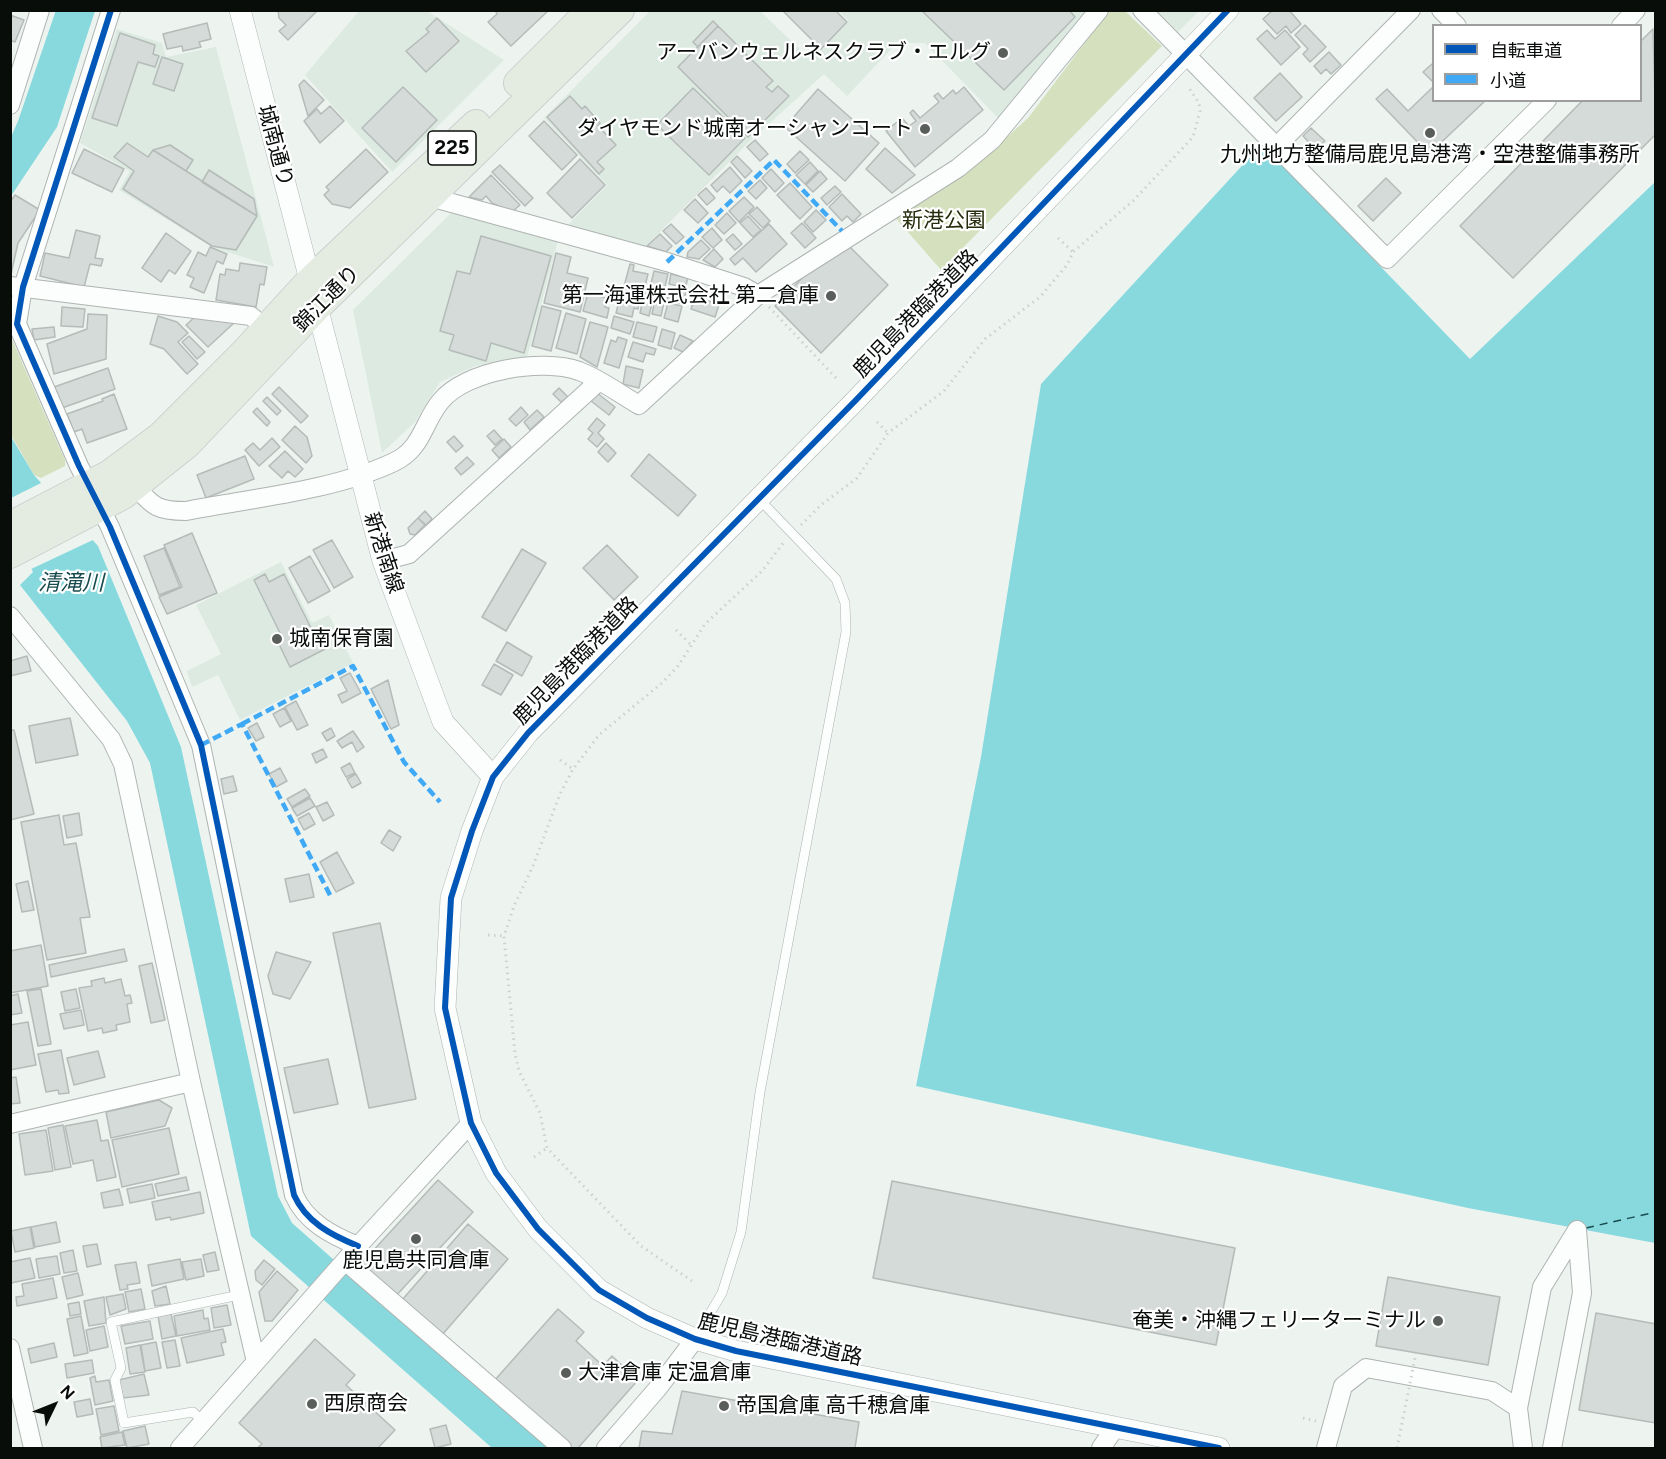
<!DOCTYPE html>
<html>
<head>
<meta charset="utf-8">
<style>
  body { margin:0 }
  #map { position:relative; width:1666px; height:1459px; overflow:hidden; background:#edf4f0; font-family:Figtree,"Noto Sans JP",sans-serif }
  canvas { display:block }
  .frame { position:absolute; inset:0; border:12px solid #090d0a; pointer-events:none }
  .legend { position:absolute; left:1432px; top:24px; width:210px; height:78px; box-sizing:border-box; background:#fff; border:2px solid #9d9e9d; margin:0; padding:8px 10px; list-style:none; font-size:18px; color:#090d0a }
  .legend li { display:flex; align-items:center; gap:12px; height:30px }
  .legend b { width:30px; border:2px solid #9d9e9d }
  .north { position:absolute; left:24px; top:1375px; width:60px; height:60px; -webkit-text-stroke:4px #fff; paint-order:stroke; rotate:47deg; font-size:16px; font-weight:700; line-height:24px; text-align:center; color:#090d0a }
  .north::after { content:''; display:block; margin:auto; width:21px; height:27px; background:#090d0a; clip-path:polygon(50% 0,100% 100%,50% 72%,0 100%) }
</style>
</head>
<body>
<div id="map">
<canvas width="1666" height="1459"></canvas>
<div class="frame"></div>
<ul class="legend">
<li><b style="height:8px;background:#0057b8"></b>自転車道</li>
<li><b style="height:8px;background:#3fa9f5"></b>小道</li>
</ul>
<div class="north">N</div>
</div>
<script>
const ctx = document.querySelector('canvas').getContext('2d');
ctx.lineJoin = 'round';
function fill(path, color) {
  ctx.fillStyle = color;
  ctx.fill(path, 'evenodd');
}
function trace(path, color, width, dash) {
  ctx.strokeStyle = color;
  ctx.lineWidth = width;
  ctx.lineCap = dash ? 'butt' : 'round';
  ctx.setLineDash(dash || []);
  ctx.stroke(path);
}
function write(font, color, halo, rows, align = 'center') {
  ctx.font = font + ' Figtree,"Noto Sans JP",sans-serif';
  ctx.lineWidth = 4.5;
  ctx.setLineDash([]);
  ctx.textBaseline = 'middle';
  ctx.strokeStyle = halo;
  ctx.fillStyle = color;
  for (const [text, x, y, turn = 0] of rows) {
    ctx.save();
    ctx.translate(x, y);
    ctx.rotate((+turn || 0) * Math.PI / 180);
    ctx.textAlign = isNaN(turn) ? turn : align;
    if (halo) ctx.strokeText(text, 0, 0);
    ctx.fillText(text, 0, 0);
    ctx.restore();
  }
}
fill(new Path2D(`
  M359 11H427L504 60 392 172 305 75Z
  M650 11H760L811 60 849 21 839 11H1089L1002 122 925 43H897L847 96 824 74 750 141 643 249 565 228 607 185 544 118Z
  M1157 11H1199L1178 32Z
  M117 29 162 43 166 57 216 47 274 267 212 247 119 190 130 171 80 143Z
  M451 213 558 241 526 361 475 366 440 382 415 422 382 453 353 310Z
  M281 562 312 623 329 615 353 663 240 720 218 675 192 687 187 671 221 654 196 605Z`), '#dceae2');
fill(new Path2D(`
  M1109 11H1125L1162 46 941 270 893 215 976 165 1028 118Z
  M10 335 65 460V466L41 478 34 475 11 435Z`), '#d5e1be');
fill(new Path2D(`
  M56 10 95 11 57 127 11 196V137L18 121Z
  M1262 144 1470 359 1655 182V1243L1468 1208 916 1086 981 757 1041 384Z
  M10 435 34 475 98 546 181 747 278 1196 292 1223 548 1448H492L251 1236 150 763 127 721 20 585 33 572 11 526Z`), '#88d9de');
fill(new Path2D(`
  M42 480 95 539 29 570 10 532 11 498 43 482Z`), '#edf4f0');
trace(new Path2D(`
  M1586 1228 1656 1212`), '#184b4e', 1.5, [8, 6]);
const building = new Path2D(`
  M278 10H318L288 40 279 31 286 25 279 18Z
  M549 10 511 46 488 22 497 14 495 10Z
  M782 10H835L847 22 821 49Z
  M921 10H1069L1075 17 1004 90Z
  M1273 10H1289L1301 24 1291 33 1286 26 1277 34 1263 19Z
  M10 15 24 20 15 42 10 40Z
  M437 18 459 41 426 72 406 51 429 32 426 29Z
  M713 21 718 26 698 47 693 42Z
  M207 23 211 39 199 42 201 47 183 51 182 46 167 49 163 34Z
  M1305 25 1326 47 1310 62 1303 54 1308 49 1295 35Z
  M718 26 773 81 766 87 772 92 778 86 789 96 748 137 678 67Z
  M1653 29 1656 134 1513 278 1460 226 1583 100H1640V42Z
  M1267 30 1275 39 1285 30 1300 47 1281 65 1257 39Z
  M120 33 155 45 153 54 159 56 155 67 138 62 117 126 92 118Z
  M1329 52 1341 65 1331 74 1326 69 1321 74 1314 66Z
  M162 57 183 64 174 91 153 84Z
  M1432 64 1434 66V83L1423 72Z
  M1280 73 1302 97 1276 121 1254 98Z
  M304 80 324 100 308 116 299 85Z
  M1434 86V100H1486L1429 154 1376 99 1387 89 1408 111Z
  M403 87 437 120 396 162 362 128Z
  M964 87 983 110 915 167 886 131 902 118 909 126 916 121 910 113 913 110 920 118 939 102 934 96 938 93 943 99 953 90 956 94Z
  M693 88 745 138 709 175 657 125Z
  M818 89 879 143 845 181 785 127Z
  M570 96 582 109 585 106 600 123 598 126 616 145 597 162 604 169 599 174 547 117Z
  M330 106 344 121 320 143 304 121 317 109 321 114Z
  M544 121 577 155 562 170 529 136Z
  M1311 128 1325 141 1316 150 1303 136Z
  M755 140 768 154 760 161 747 147Z
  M127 143 148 157 153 150 257 216 236 250 212 246 123 189 134 171 114 157Z
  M170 145 193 160 186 171 153 150Z
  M885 148 915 175 892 193 866 169Z
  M84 149 124 169 112 192 72 173Z
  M366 149 388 172 350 208 332 204 324 195 329 190 326 187Z
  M800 151 809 160 795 173 787 164Z
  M737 156 752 171 745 178 731 162Z
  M580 159 605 185 572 218 547 193Z
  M810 162 818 171 805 184 796 175Z
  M500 165 533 198 525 206 492 172Z
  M730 167 742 181 730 193 723 186 717 192 711 185Z
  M771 169 784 183 775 192 762 178Z
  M209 170 254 199 257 216 202 182Z
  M820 171 827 179 813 192 806 185Z
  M491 175 520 205 512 212 492 203 486 196 482 200 469 197Z
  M1386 178 1401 193 1373 221 1358 206Z
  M760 180 767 188 756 199 748 191Z
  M790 183 812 207 800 219 777 195Z
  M835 186 841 192 827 205 821 198Z
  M706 188 715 198 707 205 698 195Z
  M842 194 861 214 853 222 847 216 842 221 829 207Z
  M15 195 40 210 18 243 11 274 10 202Z
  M744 197 754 207 739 222 729 211Z
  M695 199 708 213 698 223 684 210Z
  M757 207 770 221 763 228 749 214Z
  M816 210 826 220 813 232 804 222Z
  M727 213 736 223 724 234 715 225Z
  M748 216 761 230 753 237 740 223Z
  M802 223 816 238 805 248 791 233Z
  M671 224 684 237 676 244 663 231Z
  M769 224 787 244 756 272 743 258 735 265 730 259Z
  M712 228 722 240 713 248 702 237Z
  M76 230 100 236 95 258 103 259 101 266 90 264 84 287 40 276 45 253 69 258Z
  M166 233 191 251 175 274 169 270 161 282 142 268Z
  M660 234 672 246 666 252 647 246Z
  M733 234 742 244 735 250 726 240Z
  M481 236 551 256 524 353 491 343 486 361 449 350 454 335 440 331 457 271 470 274Z
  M701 240 710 249 699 259 687 257 688 252Z
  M210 247 227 254 223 264 217 261 204 293 190 287 194 278 187 275 198 252 206 256Z
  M850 247 888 285 821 353 775 306 804 276Z
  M714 249 723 259 715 267 703 260Z
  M556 253 571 257 567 273 588 278 580 312 544 303Z
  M240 263 267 267 264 285 260 284 256 307 216 300 220 274 225 275 226 269 239 271Z
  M630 264 634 265 633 271 648 274 643 294 623 290Z
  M654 271 668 274 663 295 649 292Z
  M671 274 688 278 685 288 669 284Z
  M670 287 686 291 683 304 667 300Z
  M588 293 607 298 605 307 609 308 607 318 583 311Z
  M621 293 640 298 638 309 634 308 632 317 616 313Z
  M644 293 654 295 649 316 640 313Z
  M656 295 665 298 661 316 652 314Z
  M695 296 719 305 715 317 691 309Z
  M668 303 682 306 678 322 664 318Z
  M542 306 561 311 551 351 532 346Z
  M62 307 85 309 83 327 61 326Z
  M566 313 586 319 577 354 556 348Z
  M88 314 107 315 106 359 54 374 47 344 87 329Z
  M197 315 235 322 208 347 186 325Z
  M158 316 177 322 188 333 178 342 198 364 187 374 164 349 150 344Z
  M614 316 634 322 630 334 611 328Z
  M590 322 608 327 597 367 580 357Z
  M637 322 657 327 653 342 633 337Z
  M54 327 55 337 34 340 32 329Z
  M662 329 675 333 671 349 658 345Z
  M680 335 693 341 683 352 674 348Z
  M189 336 205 352 197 359 182 342Z
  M618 337 627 340 619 368 604 363 611 340 616 342Z
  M633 342 656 349 654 355 646 353 643 362 628 357Z
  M626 366 643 370 639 388 623 384Z
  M108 368 115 389 62 408 54 387Z
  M279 387 308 416 301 423 272 394Z
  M559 388 568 397 561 402 553 394Z
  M597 393 615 407 609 415 591 401Z
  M114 394 127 429 87 443 82 429 74 432 67 414 103 401 102 399Z
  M267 397 281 411 277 415 263 401Z
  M521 407 528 415 516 426 509 419Z
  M257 408 270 422 267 426 253 412Z
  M537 410 544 417 530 430 524 422Z
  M597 418 605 425 598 433 604 439 597 447 588 439 593 433 588 429Z
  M295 426 307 437 312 456 306 463 282 440Z
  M494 430 502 439 495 445 487 436Z
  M454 436 463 446 456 452 447 442Z
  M272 438 280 447 259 466 245 450 253 443 260 450Z
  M504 439 511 447 499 458 492 450Z
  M606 443 616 453 608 462 598 452Z
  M285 451 303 469 295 477 288 471 282 478 269 466Z
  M649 454 696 495 678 516 631 476Z
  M245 456 254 479 206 498 197 475Z
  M467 457 474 464 461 475 455 468Z
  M425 511 432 519 426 525 418 518Z
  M418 518 425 525 415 535 410 534 408 528Z
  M192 533 217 593 167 614 159 597 182 587 164 545Z
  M332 540 353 577 334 588 313 550Z
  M607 545 638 577 614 600 583 568Z
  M164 548 180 587 159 595 144 556Z
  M522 549 546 563 506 631 482 617Z
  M310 556 330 591 308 603 289 568Z
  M265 574 269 582 284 574 313 632 319 629 329 647 290 667 276 638 281 635 254 580Z
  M507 642 532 657 522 676 496 661Z
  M27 656 31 671 10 676V661Z
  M494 664 513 675 501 695 482 685Z
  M350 673 361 693 342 703 338 695 347 691 340 678Z
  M388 680 399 725 391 729 371 689Z
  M296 701 308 725 297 730 285 707Z
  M284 708 291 721 280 727 273 714Z
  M70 718 78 755 36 763 29 726Z
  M257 723 264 737 256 741 248 728Z
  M331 728 335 736 327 741 322 733Z
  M10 730H14L34 814 10 820Z
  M353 731 364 747 357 752 352 742 342 748 337 741Z
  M323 749 327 757 316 763 312 754Z
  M350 763 355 773 346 777 341 768Z
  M280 768 287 781 276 787 269 774Z
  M356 774 361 783 352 788 347 779Z
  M233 776 237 791 224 794 221 779Z
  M305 789 310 796 292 807 287 799Z
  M310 798 315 806 297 816 292 808Z
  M327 802 334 815 323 821 316 807Z
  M79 813 82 835 67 838 63 816Z
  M309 813 315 824 304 830 298 819Z
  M59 815 64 845 76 843 90 917 80 918 86 953 47 960 21 822Z
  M389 830 401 837 393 851 381 843Z
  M337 852 354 883 336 892 320 862Z
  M309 874 314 897 290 902 285 879Z
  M28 881 34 910 22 912 16 884Z
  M380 923 416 1099 369 1108 333 933Z
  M41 945 48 986 10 993V951Z
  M124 949 127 961 51 977 49 965Z
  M276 952 311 962 290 999 273 994 268 976Z
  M152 963 165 1020 151 1023 139 966Z
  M104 978 105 983 121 979 125 996 130 995 132 1003 127 1004 130 1022 116 1025 117 1030 103 1033 102 1028 88 1031 79 988 92 986 91 981Z
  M41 989 51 1044 38 1046 27 991Z
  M76 989 80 1008 65 1011 61 992Z
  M18 994 22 1013 10 1015V996Z
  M81 1010 84 1025 64 1029 60 1014Z
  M28 1022 36 1065 10 1070V1025Z
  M61 1050 69 1093 59 1094 58 1090 46 1092 38 1054Z
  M98 1051 105 1077 74 1085 67 1058Z
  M328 1059 338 1104 294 1113 284 1068Z
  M16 1077 20 1103 10 1104V1078Z
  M159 1100 172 1108 165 1126 111 1138 106 1112Z
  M97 1120 101 1141 108 1140 116 1177 97 1181 93 1160 73 1164 65 1126Z
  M63 1125 71 1167 55 1170 48 1128Z
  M169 1128 179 1174 122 1187 112 1140Z
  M46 1130 53 1171 25 1175 19 1134Z
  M186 1177 189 1190 158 1196 155 1184Z
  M438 1180 473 1212 394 1298 359 1266Z
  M892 1181 1235 1248 1216 1345 873 1278Z
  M152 1184 155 1198 130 1203 127 1189Z
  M119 1189 123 1205 104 1208 101 1193Z
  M200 1192 204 1213 171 1220 170 1217 156 1220 152 1202Z
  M56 1222 60 1242 35 1247 31 1227Z
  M468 1224 508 1259 442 1335 402 1300Z
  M30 1227 34 1248 15 1252 11 1231Z
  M97 1244 101 1264 87 1267 83 1246Z
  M73 1250 77 1271 64 1273 60 1253Z
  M215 1252 219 1270 207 1272 203 1255Z
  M57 1256 60 1274 39 1278 36 1259Z
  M30 1258 35 1278 11 1283 10 1262Z
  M180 1259 184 1279 152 1286 148 1265Z
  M201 1259 204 1276 186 1280 182 1262Z
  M264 1260 275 1269 262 1285 256 1280 255 1271Z
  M136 1262 140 1283 127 1285 128 1289 120 1290 115 1265Z
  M277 1271 298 1290 272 1321H265L259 1292Z
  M78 1273 83 1295 67 1299 62 1277Z
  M1388 1277 1500 1297 1488 1365 1376 1346Z
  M53 1278 57 1298 17 1306 16 1297 24 1296 22 1284Z
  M166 1286 170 1304 155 1306 152 1291Z
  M141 1289 145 1309 129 1312 125 1292Z
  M123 1294 126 1309 110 1315 106 1297Z
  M104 1297 106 1323 89 1326 84 1301Z
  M79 1302 81 1314 70 1316 68 1304Z
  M227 1305 231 1325 214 1328 211 1308Z
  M558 1309 584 1332 576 1341 603 1366 612 1356 638 1380 578 1448H571L494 1381Z
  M203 1310 204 1319 208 1318 210 1330 177 1336 174 1316Z
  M1596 1313 1656 1324V1423L1579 1410Z
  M171 1314 176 1336 162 1339 158 1316Z
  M81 1316 88 1353 74 1356 67 1319Z
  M150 1321 153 1339 125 1344 121 1326Z
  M104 1326 108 1347 90 1351 86 1330Z
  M223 1329 226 1342 221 1343 224 1355 187 1363 181 1338Z
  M315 1339 355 1375 346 1385 395 1430 378 1448H257L262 1444 239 1423Z
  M175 1340 180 1366 167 1368 162 1342Z
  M156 1342 161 1368 145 1371 141 1345Z
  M54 1343 57 1357 31 1363 28 1349Z
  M140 1345 145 1372 130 1374 126 1348Z
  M92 1360 94 1373 67 1378 65 1364Z
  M144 1374 149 1395 123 1398 119 1380Z
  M95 1376 96 1382 109 1380 113 1401 95 1405 90 1378Z
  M682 1391 859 1422 855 1448H639L642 1431 672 1434Z
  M90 1399 93 1414 77 1417 74 1402Z
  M114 1406 119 1431 101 1435 96 1409Z
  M446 1425 451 1444 435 1448 430 1429Z
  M145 1426 149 1444 127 1448 123 1431Z
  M122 1432 125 1445 102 1448 100 1437Z`);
fill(building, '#d5dbd8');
trace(building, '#b5bbb8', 1.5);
const service = new Path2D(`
  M695 1339 722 1293 741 1232 760 1092 846 632 845 603 836 579 759 499
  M204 1422 193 1412 124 1423 115 1380 121 1368 111 1322 239 1295`);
const minor = new Path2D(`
  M111 10 23 287 17 324 79 466 110 527 201 745 294 1195C306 1222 331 1235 358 1246
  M1142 10 1387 259 1547 100
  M1441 10 1457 26
  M1621 26 1636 10
  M10 105 40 10
  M1277 146 1411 10
  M430 197 667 262 744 287 758 295
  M10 286 251 316 266 329
  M135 486C153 507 158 511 186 511 252 498 333 491 394 462 422 449 423 423 440 402 465 370 542 358 579 371 600 379 620 394 639 405L758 295 958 168 992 140 1099 10
  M383 561 409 554 598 382
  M10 616 111 739 123 764 191 1082 256 1362
  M10 1124 191 1082
  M345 1261 562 1448
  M10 1348 33 1448
  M1518 1408 1542 1287 1577 1230
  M180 1448 358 1246 471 1123
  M606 1448 658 1388 695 1339
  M1101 1448 1115 1428
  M1326 1448 1343 1386 1366 1368 1492 1391 1518 1408 1523 1448
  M1552 1448 1582 1293 1577 1230`);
const tertiary = new Path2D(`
  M240 10 383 561 443 722 493 777
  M1219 1448 736 1351 695 1339 647 1318 599 1290 538 1229 496 1173 471 1123 445 1008 451 898 472 831 493 777 528 733 856 400 1228 10`);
const trunk = new Path2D(`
  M518 83 591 10
  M10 526 110 474 161 436 245 352 309 282 476 124
  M10 554 123 495 187 444 316 308 620 10`);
trace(service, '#aeb4b1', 10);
trace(minor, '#aeb4b1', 20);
trace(tertiary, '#aeb4b1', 22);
trace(trunk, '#cccfcd', 30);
trace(new Path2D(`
  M1058 238 1073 252
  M769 307 838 380
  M877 422 888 433
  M801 525 821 505 857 478 888 433 944 391 985 339 1040 297 1067 265 1073 252 1133 201 1193 137 1200 111 1199 103 1189 88
  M676 630 692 646
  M560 760 573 769
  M488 935 504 936
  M534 1157 547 1148
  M692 1281 641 1246 547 1148 540 1113 519 1071 515 1054 504 936 514 906 533 866 560 794 573 769 599 735 663 682 678 666 705 624 762 571 784 542
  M1303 1418 1316 1421`), '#ced0cf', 3, [1.5, 4.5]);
trace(service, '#fcfdfd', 9);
trace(minor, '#fcfdfd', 18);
trace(tertiary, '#fcfdfd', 21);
trace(trunk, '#e4ece2', 28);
trace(new Path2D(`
  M1397 1448 1416 1353`), '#ced0cf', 3, [1.5, 4.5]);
trace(new Path2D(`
  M667 262 774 160 842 231
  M242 724 353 666 404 762 440 802
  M201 745 242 724 331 897`), '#3fa9f5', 4.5, [9, 4.5]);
trace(new Path2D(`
  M111 10 23 287 17 324 79 466 110 527 201 745 294 1195C306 1222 331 1235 358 1246
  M1219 1448 736 1351 695 1339 647 1318 599 1290 538 1229 496 1173 471 1123 445 1008 451 898 472 831 493 777 528 733 856 400 1228 10`), '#0057b8', 6);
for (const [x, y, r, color] of [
  [1003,53,6,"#595e5a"],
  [925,129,6,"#595e5a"],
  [1430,133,6,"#595e5a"],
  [831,296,6,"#595e5a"],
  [277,639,6,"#595e5a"],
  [416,1239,6,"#595e5a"],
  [1438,1321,6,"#595e5a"],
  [566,1373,6,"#595e5a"],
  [312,1404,6,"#595e5a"],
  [724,1406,6,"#595e5a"]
]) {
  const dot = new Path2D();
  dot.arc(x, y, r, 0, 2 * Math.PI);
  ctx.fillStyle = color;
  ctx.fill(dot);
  trace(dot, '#fff', 2);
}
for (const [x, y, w] of [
  [452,148,48]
]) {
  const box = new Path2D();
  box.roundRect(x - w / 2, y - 17, w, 34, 4.5);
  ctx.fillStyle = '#fff';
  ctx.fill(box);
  trace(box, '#090d0a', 1.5);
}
write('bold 20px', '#090d0a', null, [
  ["225",452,148]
]);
write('21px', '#090d0a', '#fff', [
  ["アーバンウェルネスクラブ・エルグ",991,53],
  ["ダイヤモンド城南オーシャンコート",913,129],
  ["九州地方整備局鹿児島港湾・空港整備事務所",1430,155,"center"],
  ["第一海運株式会社 第二倉庫",819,296],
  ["城南保育園",289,639,"left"],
  ["鹿児島共同倉庫",416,1261,"center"],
  ["奄美・沖縄フェリーターミナル",1426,1321],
  ["大津倉庫 定温倉庫",578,1373,"left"],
  ["西原商会",324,1404,"left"],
  ["帝国倉庫 高千穂倉庫",736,1406,"left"]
], 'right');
write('21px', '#090d0a', '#fff', [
  ["城南通り",275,146,75],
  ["錦江通り",327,299,-45],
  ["鹿児島港臨港道路",916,314,-46],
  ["新港南線",383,553,72],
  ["鹿児島港臨港道路",576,661,-46],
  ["鹿児島港臨港道路",780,1340,13]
]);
write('21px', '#262d0c', '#fff', [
  ["新港公園",944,221]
]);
write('italic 22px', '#184b4e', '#fff', [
  ["清滝川",71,584]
]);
</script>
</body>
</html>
